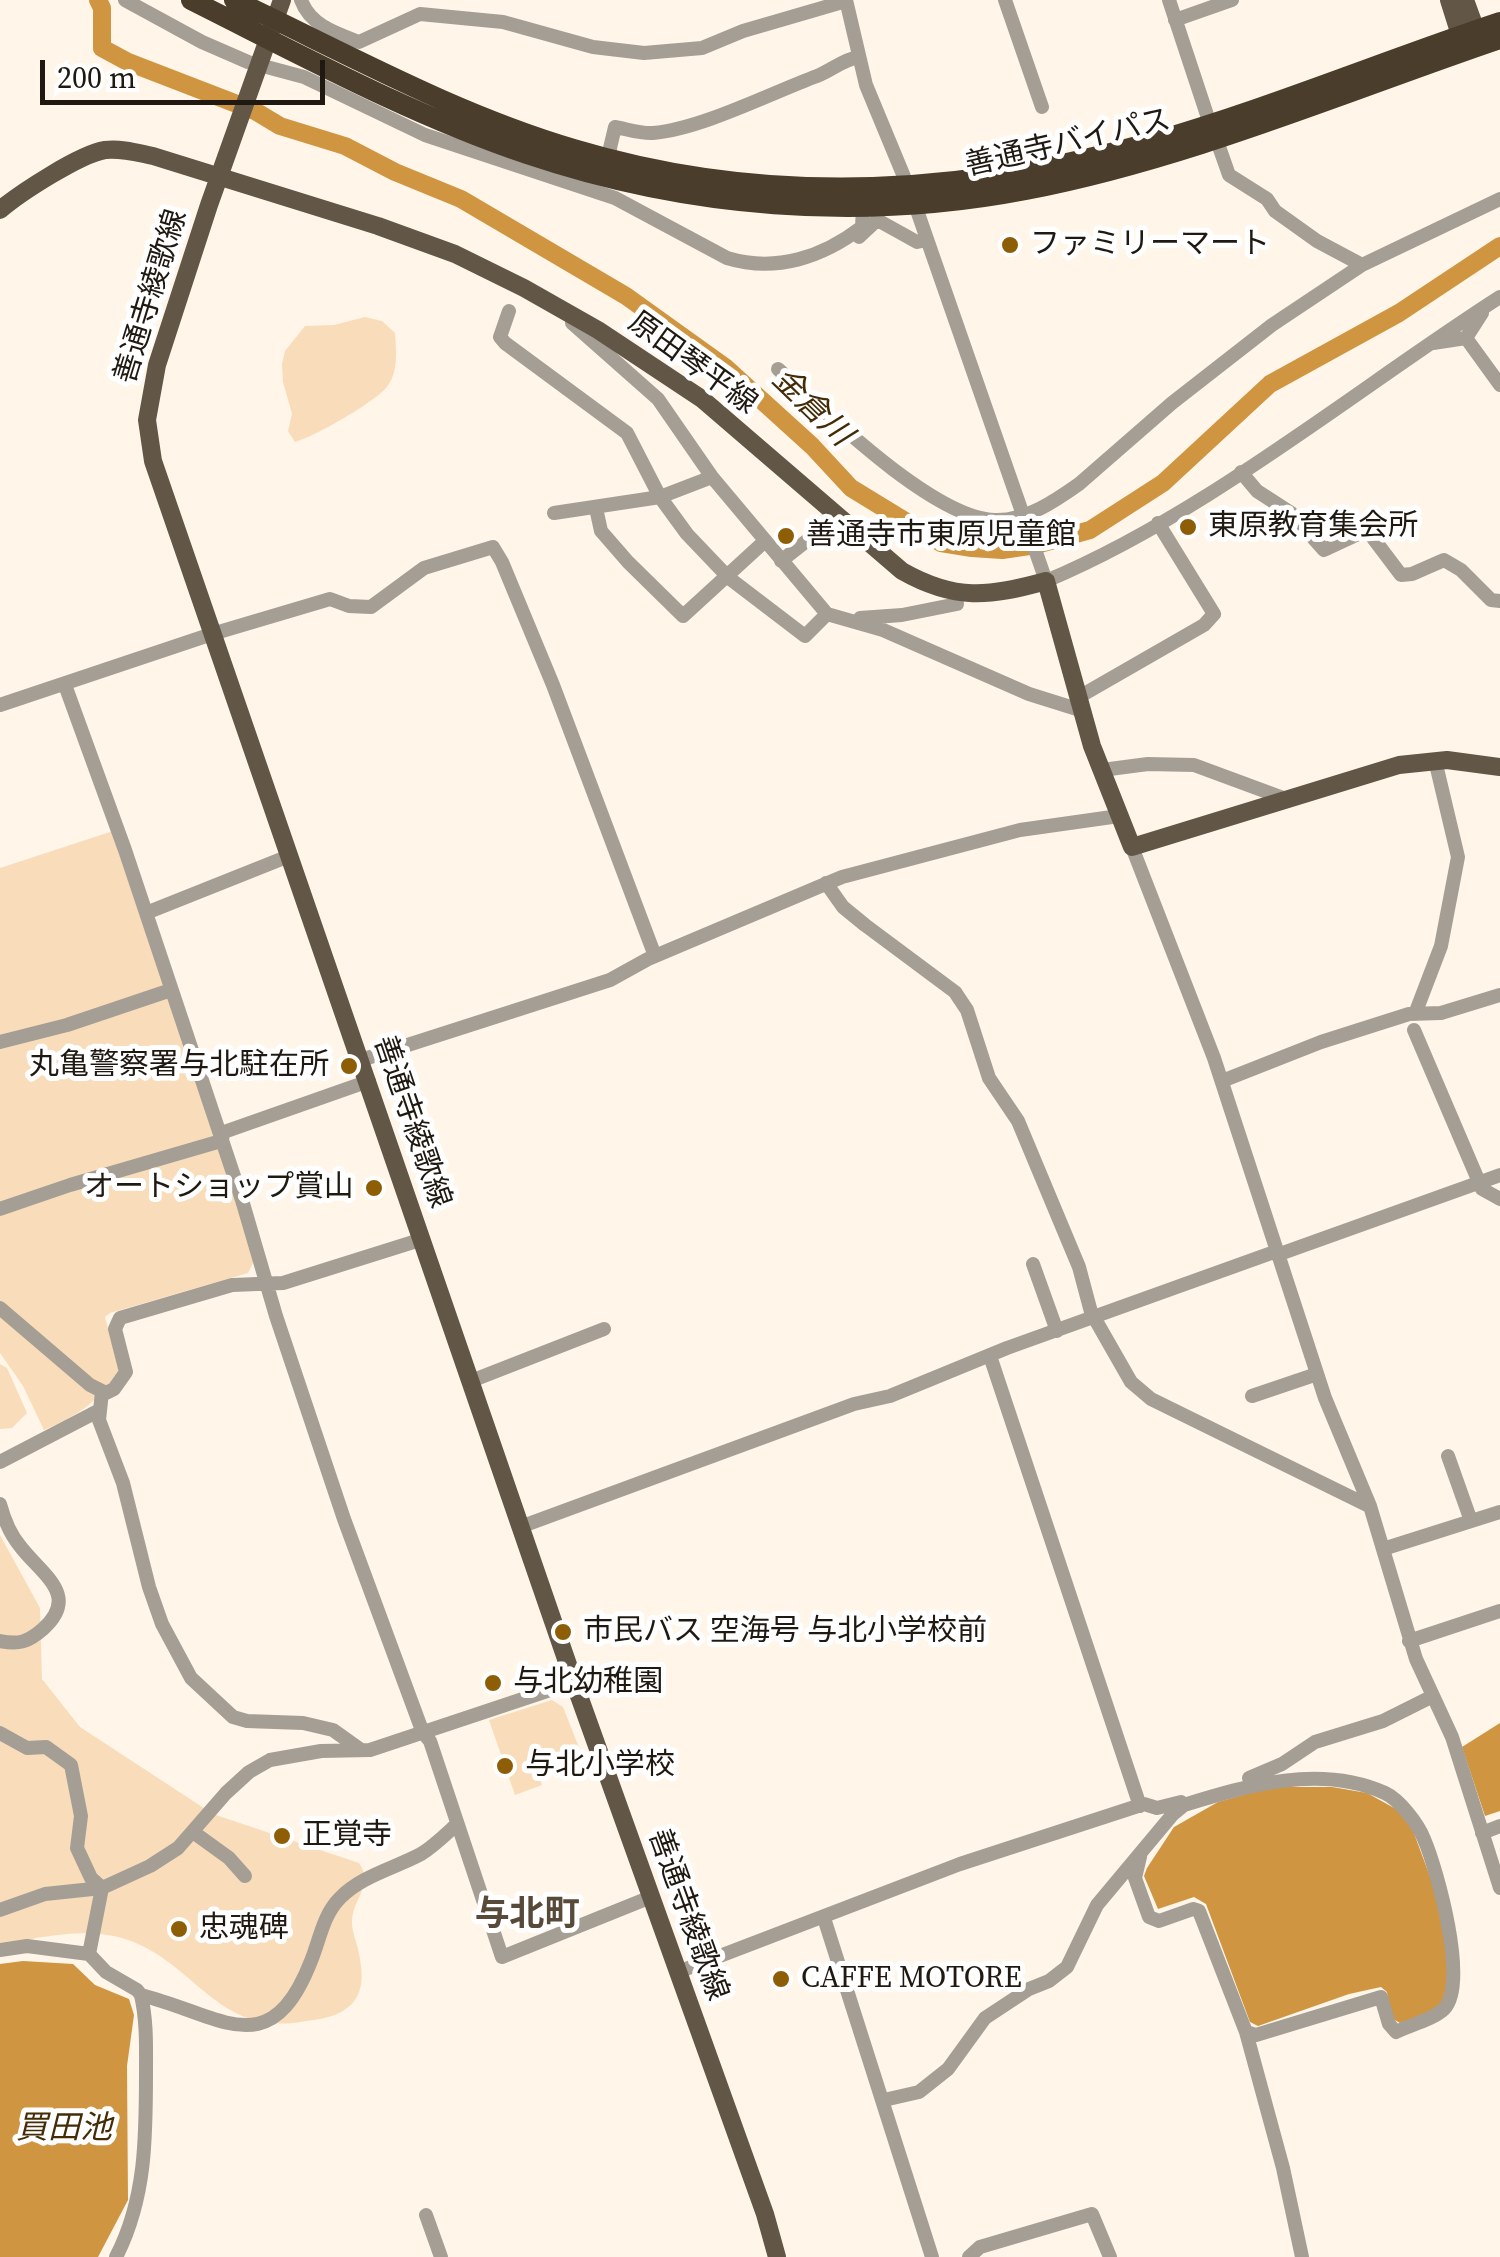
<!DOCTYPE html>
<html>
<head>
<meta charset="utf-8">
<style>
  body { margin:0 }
  #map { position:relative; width:1500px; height:2257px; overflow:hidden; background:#fff5e8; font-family:"Source Serif 4",serif }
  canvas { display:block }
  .scale { position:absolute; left:40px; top:60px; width:285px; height:45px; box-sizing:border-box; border:5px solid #1f1912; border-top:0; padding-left:12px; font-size:30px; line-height:35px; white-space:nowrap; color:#1f1912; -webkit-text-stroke:8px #fff; paint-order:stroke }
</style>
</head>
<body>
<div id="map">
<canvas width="1500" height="2257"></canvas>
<div class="scale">200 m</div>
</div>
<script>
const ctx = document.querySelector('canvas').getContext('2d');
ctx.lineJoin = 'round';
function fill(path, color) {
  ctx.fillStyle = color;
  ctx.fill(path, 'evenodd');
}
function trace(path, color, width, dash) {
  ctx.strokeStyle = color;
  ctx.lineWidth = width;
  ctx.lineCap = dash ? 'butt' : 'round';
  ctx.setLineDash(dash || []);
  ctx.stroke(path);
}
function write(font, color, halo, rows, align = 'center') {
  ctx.font = font + ' "Source Serif 4","Noto Sans JP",serif';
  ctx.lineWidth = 10;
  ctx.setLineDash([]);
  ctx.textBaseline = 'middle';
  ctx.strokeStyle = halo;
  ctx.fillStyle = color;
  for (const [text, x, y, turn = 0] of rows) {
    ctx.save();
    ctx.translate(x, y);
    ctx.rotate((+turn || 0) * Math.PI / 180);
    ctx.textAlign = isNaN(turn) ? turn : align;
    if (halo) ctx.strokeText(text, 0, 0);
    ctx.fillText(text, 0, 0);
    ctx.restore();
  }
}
fill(new Path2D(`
  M365 317 382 321 395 333C396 351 399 373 386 388 373 403 314 437 295 442L288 431 292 414 283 382 282 364 285 351 305 326 334 325Z
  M113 831 255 1259 248 1273 110 1313 105 1317 119 1370C99 1401 78 1416 44 1430L23 1386 0 1353V868Z
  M0 1364 7 1368 27 1413 12 1428 0 1429Z
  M0 1535 40 1608 42 1679 80 1727 213 1814 359 1863C374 1884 354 1898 352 1919 351 1929 356 1940 358 1949 364 1976 366 2001 337 2014 326 2019 312 2020 300 2022 217 2035 195 1963 128 1940 87 1926 40 1937 0 1946Z
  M552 1700 563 1707 582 1755 538 1772 542 1785 515 1795 489 1720Z`), '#f9ddba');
fill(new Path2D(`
  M1500 1723V1811L1485 1816 1462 1747Z
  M1271 1787H1332L1367 1793 1396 1809 1412 1828 1435 1890 1452 1967 1441 2008 1400 2023 1391 2018 1387 1992 1381 1987 1349 1994 1258 2026 1250 2022 1206 1904 1194 1897 1158 1909 1144 1876 1147 1868 1174 1827 1218 1802Z
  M23 1961 73 1964 95 1985 129 1999 134 2015 127 2066 128 2200 98 2257H0V1964Z`), '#cf9540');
trace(new Path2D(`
  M98 0 102 8V48L128 62 255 111 280 126 345 146 395 172 461 199 626 296 725 367 812 446 851 488 941 543 972 548 1002 550 1036 545 1090 530 1163 483 1270 384 1399 313 1500 246`), '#cf9540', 18);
trace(new Path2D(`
  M125 0 202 42 248 62 304 77 425 135 615 198 727 258C776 273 823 257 862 227L863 207
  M301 0C310 25 335 33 359 42L420 14 503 22 593 47 644 53 702 48 743 31 846 1
  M846 0 866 85 912 196 1046 581C1204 515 1355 390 1500 297
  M1005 0 1042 107
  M1169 0 1210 124
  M1175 20 1232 0
  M1216 138 1229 175 1267 199 1275 211 1317 241 1362 265
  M611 162 610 148 615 127C627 129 641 134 653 133 701 129 771 93 817 76 832 70 844 59 859 57
  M859 237 875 222H881L917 242 926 240
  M509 311 500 337 505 343 627 433 660 497 687 534 729 578 805 636 827 614
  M572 323 658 399 712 477 827 614 883 630 1029 694 1080 710
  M1466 338 1500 385
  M1433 343 1466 338 1482 313
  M778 369C823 410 934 519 995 520 1026 521 1055 501 1079 484L1172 403 1272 325 1362 265 1500 199
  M1241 472 1257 491 1291 513 1324 550 1367 530 1401 575 1412 574 1444 560 1461 570 1491 600 1500 601
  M596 508 601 531 628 562 683 616 765 541
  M554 513 660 497 712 477
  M781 561 837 517
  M860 618 902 615 957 604 954 593
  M65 685 125 850 242 1200 276 1316 344 1519 423 1733 430 1741 502 1957 651 1897
  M1077 698 1204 625 1214 614 1158 523
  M0 705 212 634 330 599 349 606 371 607 424 568 493 547 502 562 553 685 655 956
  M1102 770 1148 764 1194 765 1286 799
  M1132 847 1214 1058 1325 1398 1370 1506 1416 1659 1452 1737 1500 1888
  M826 883 843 907 865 925 955 992 967 1010 989 1078 1018 1121 1079 1267 1091 1312 1131 1382 1151 1399 1369 1506
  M146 913 289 856
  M1415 1014 1441 946 1458 857 1435 760
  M1414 1030 1482 1189 1500 1199
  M0 1042 67 1025 171 990
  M361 1060 610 980 648 959 842 877 1020 830 1119 816
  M1222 1081 1321 1042 1409 1014 1441 1013 1500 995
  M0 1209 70 1185 221 1141 224 1132 369 1081
  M1277 1255 1500 1175
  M1033 1264 1057 1331
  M0 1308 90 1385 106 1393 114 1389 126 1372 115 1329 120 1318 232 1285 283 1283 423 1239
  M990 1356 1140 1806
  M471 1381 604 1329
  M102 1392 99 1420 123 1483 149 1587 162 1624 191 1678 233 1717 247 1721 303 1723 333 1730 361 1750
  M1252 1396 1317 1374
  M1448 1456 1471 1521
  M0 1462 98 1411
  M0 1504C4 1519 10 1534 20 1546 41 1574 81 1595 43 1629 28 1642 19 1645 0 1641
  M520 1527 854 1404 890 1396 1007 1348 1277 1251
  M1383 1549 1500 1512
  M1409 1641 1500 1611
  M0 1733 27 1748 46 1747 71 1765 81 1816 77 1848 91 1878 102 1888 89 1954
  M1249 1778 1282 1764 1315 1742 1383 1721 1433 1696
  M193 1832 229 1858 245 1876
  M1482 1833 1500 1826
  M1140 1857 1135 1878 1149 1917 1159 1921 1193 1909 1199 1911 1246 2032 1283 2168 1302 2257
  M0 1910 45 1894 102 1888 150 1866 178 1848 226 1793 249 1772 270 1760 321 1751 370 1750 574 1682
  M824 1918 932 2257
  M0 1950 27 1946 89 1954 106 1972 137 1990 141 1995C221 2015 270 2066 311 1961 320 1939 323 1915 340 1898 361 1876 395 1868 421 1854 434 1846 446 1834 457 1824
  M678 1972 960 1864 1144 1804 1157 1808 1181 1802
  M884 2100 919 2092 948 2069 985 2018 1029 1989 1049 1981 1067 1967 1097 1905 1173 1814 1184 1805C1248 1785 1321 1764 1385 1793 1400 1800 1418 1824 1424 1839 1437 1869 1469 1984 1444 2009 1432 2020 1410 2025 1396 2032L1389 2024 1381 1997 1256 2035 1246 2032
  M426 2215 441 2257
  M116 2257C146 2199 146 2137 146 2073 146 2046 147 2022 141 1995
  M969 2257 980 2247 1092 2214 1110 2257`), '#a59e95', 14);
trace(new Path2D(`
  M282 0 209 205 157 365 147 420 153 461 574 1682 765 2214 777 2257
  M1449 0 1460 35 1469 44
  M1465 0 1476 30 1474 43
  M0 210C20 193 80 154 105 150 122 148 138 153 153 156L378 226 455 254 524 288 598 330 702 399 902 571C955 601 989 597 1046 581L1092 746 1132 847 1399 765 1447 760 1500 767`), '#625647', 18);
trace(new Path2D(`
  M191 0C301 55 411 115 527 154 687 208 860 222 1026 190 1188 159 1344 92 1500 39
  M234 0C346 53 455 114 574 149 764 206 959 196 1149 143 1268 109 1383 61 1500 22`), '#4a3d2c', 20);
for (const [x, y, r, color] of [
  [1010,245,10,"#8e5e07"],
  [1188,527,10,"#8e5e07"],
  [786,536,10,"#8e5e07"],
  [349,1066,10,"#8e5e07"],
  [374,1188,10,"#8e5e07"],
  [563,1632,10,"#8e5e07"],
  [493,1683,10,"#8e5e07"],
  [505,1766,10,"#8e5e07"],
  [282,1836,10,"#8e5e07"],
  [179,1929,10,"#8e5e07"],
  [781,1979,10,"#8e5e07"]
]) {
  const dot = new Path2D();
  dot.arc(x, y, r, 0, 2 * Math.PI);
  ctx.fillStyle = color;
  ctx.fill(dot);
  trace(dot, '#fff', 4);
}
write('30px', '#1f1912', '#fff', [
  ["善通寺バイパス",1068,144,-13],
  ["善通寺綾歌線",152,297,-73],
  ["原田琴平線",692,364,36],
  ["善通寺綾歌線",411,1122,71],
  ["善通寺綾歌線",687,1915,70]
]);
write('30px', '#1f1912', '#fff', [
  ["ファミリーマート",1030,245],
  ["東原教育集会所",1208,527],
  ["善通寺市東原児童館",806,536],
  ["丸亀警察署与北駐在所",329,1066,"right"],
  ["オートショップ賞山",354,1188,"right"],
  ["市民バス 空海号 与北小学校前",583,1632],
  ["与北幼稚園",513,1683],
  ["与北小学校",525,1766],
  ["正覚寺",302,1836],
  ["忠魂碑",199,1929],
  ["CAFFE MOTORE",801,1979]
], 'left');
write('italic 32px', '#442c06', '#fff', [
  ["金倉川",811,408,44],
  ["買田池",64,2130]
]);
write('bold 35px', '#584a39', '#fff', [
  ["与北町",527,1916]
]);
</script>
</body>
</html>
